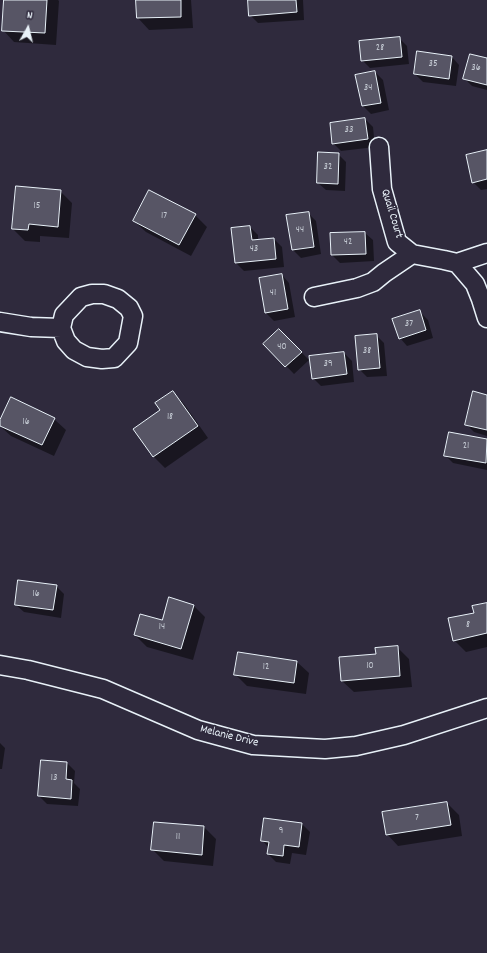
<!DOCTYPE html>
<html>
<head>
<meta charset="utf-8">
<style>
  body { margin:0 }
  #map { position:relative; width:487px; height:953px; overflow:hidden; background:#2f2a3d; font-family:Dekko,sans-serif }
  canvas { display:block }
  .north { position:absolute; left:8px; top:8px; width:40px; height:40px; -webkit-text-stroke:3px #2f2a3d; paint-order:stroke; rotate:8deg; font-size:11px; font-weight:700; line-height:16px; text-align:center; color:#e8f1f8 }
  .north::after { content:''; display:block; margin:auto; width:14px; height:18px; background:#e8f1f8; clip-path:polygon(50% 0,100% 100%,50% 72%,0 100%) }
</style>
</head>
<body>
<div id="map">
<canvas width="487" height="953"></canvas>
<div class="north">N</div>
</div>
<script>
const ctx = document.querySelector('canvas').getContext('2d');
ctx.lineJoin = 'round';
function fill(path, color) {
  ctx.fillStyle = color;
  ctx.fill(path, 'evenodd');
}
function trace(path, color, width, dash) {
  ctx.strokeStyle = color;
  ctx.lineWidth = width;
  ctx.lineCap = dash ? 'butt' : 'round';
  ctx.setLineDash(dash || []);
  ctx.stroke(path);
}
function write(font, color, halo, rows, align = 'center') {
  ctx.font = font + ' Dekko,sans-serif';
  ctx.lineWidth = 3.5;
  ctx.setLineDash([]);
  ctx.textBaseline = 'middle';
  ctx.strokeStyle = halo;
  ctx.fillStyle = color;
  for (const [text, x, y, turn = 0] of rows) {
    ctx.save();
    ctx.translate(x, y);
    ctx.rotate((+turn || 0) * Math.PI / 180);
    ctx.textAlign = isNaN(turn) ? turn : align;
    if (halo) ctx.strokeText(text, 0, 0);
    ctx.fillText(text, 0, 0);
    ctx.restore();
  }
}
fill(new Path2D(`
  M5 0H58L59 1 56 45 14 42 3 30Z
  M137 0H191L193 28 149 30 138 18Z
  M249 0H303L304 20 258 23 250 15Z
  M399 38 407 46 409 64 370 68 362 60Z
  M452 57 459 65 456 86 423 82 415 74Z
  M487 59V90L472 86 464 78Z
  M375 72 383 80 389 110 371 114 363 106 357 75Z
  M365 119 373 127 375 147 341 151 333 143Z
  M487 151V189L481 190 473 182Z
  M338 154 346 162 345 191 326 190 318 183Z
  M60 191 72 203 69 238 40 236V242L25 241 13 229Z
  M308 213 316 221 321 254 301 258 293 250Z
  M195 215 207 227 191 256 146 232 134 221Z
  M250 227 258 235V240L274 239 282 247 284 267 244 271 236 263Z
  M365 233 373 240 374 261 340 263 332 255Z
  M282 275 289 283 295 317 274 321 266 313Z
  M420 312 428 320 433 338 407 346 400 338Z
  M279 330 309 360 294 374 265 344Z
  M376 335 384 343 387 376 367 377 359 369Z
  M344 353 352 361 354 382 321 386 313 378Z
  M173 392 184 404 208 438 165 468 154 457 134 429 162 410Z
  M487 396V436L474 432 466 424Z
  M54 419 66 430 54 456 11 436 0 426V422Z
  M450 433 487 440V470L453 463 445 455Z
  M56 586 64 594 61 618 24 612 16 605Z
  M487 604V647L466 652 454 640 475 614Z
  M194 606 205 617 193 660 147 647 135 635Z
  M397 647 409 659 412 687 354 692 342 681 377 655Z
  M238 653 297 662 309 673 306 694 247 686 235 674Z
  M0 743 5 748 2 769H0Z
  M42 761 67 763 75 771 74 783 80 789 78 806 47 804 39 796Z
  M447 803 459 815 462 836 398 846 387 834Z
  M302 824 310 832 306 855 292 853 290 864 276 862 268 854 269 848 262 840Z
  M204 827 216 839 213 866 164 861 152 849Z`), '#0007');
const building = new Path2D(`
  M4 0H47L45 33 2 31Z
  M136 0H181V17L137 18Z
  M248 0H296L297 12 249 16Z
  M400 37 402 57 361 61 359 41Z
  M417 51 452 56 449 79 414 74Z
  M470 54 487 58V85L463 79Z
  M375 71 381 103 362 106 355 75Z
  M365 118 368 139 332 144 330 123Z
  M487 150V179L472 183 466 155Z
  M318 152 339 153 338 184 317 183Z
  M16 186 61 190 58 227 29 224 28 230 12 229Z
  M149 190 196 214 179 245 133 221Z
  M309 212 314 247 292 250 286 215Z
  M250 226 252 240 274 238 276 259 235 263 231 228Z
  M365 232 366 254 331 255 330 233Z
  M282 274 288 309 265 313 259 278Z
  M420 310 426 330 399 339 392 319Z
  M279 329 302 352 285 367 263 344Z
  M377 334 380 368 358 370 355 336Z
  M344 352 347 374 312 379 309 356Z
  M173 391 198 426 153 457 133 429 160 410 155 403Z
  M473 391 487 395V430L465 425Z
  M11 397 55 418 42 445 0 426V420Z
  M449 432 487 439 486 463 444 456Z
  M18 580 57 585 53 610 15 605Z
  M169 597 194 605 181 649 134 635 140 614 162 620Z
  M487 603V633L453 641 448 618 474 613 472 606Z
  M398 646 400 676 341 681 339 657 376 654 375 648Z
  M238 652 297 661 294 683 234 675Z
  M41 760 67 762 66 779 72 780 71 799 38 796Z
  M447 802 451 825 386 835 382 812Z
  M264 818 302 823 299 847 284 845 283 856 267 854 269 842 261 841Z
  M154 822 204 826 202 855 151 850Z`);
fill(building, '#575565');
trace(building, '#e8f1f8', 1);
const street = new Path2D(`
  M379 147 382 189 397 242 412 254 444 260 457 263
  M457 263 475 284 481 299 487 318
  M457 263 487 253
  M92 294H104L118 299 129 308 133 316 128 343 114 358 102 359 87 357 74 350 66 341 61 328 64 315 81 297Z
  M314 297 357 288 373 282 384 273 412 254
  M0 322 31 327 61 328
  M0 665 28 670 103 689 198 730 253 745 325 749 356 746 404 735 487 708`);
trace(street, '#e8f1f8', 21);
trace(street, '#2f2a3d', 18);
write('10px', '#c4cad3', null, [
  ["28",380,49],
  ["35",433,65],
  ["36",476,69],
  ["34",368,89],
  ["33",349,131],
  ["32",328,168],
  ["15",37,207],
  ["17",164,217],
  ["44",300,231],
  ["42",348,243],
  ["43",254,250],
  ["41",273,294],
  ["37",409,325],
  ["40",282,348],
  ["38",367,352],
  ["39",328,365],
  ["18",170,418],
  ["16",26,423],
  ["21",466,447],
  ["16",36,595],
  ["8",468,626],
  ["14",162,628],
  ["10",370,667],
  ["12",266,668],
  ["13",54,779],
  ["7",417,819],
  ["9",281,832],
  ["11",178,838]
]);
write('12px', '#e8f1f8', '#2f2a3d', [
  ["Quail Court",391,214,73],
  ["Melanie Drive",229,737,14]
]);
</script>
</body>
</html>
